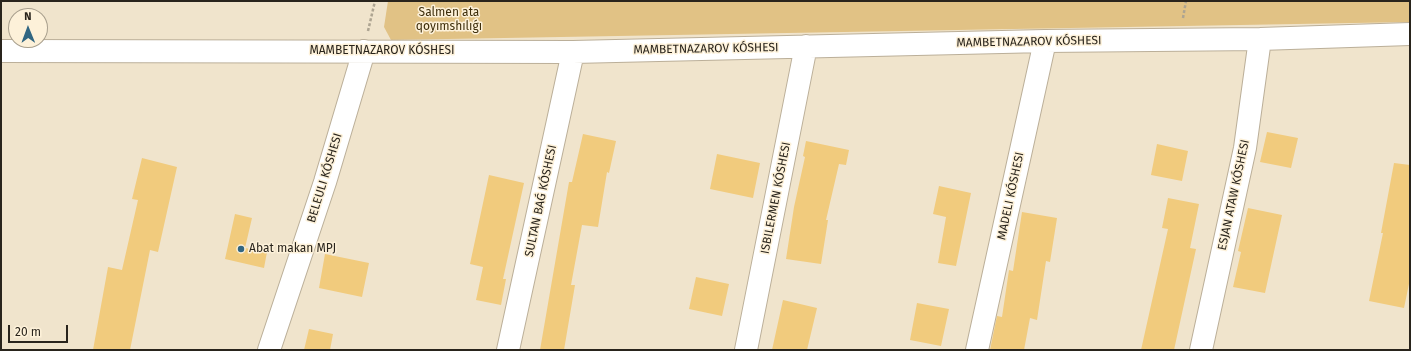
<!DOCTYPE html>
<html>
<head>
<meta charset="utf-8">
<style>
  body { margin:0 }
  #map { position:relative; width:1411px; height:351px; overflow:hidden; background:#f0e4cc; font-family:"Fira Sans",sans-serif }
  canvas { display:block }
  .frame { position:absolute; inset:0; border:2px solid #29241c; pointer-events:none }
  .north { position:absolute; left:8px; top:8px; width:40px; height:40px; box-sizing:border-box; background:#fdf1d9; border:1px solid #a89f8d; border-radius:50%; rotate:359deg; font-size:11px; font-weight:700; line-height:16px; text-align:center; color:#29241c }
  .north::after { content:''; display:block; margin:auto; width:14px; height:18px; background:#316682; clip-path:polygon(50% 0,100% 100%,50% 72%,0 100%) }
  .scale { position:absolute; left:8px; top:325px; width:60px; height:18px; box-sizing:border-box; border:2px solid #29241c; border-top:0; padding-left:5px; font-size:12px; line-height:14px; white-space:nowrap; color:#29241c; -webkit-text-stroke:3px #fdf1d9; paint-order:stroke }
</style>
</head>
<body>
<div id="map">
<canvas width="1411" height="351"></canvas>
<div class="frame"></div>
<div class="north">N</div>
<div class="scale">20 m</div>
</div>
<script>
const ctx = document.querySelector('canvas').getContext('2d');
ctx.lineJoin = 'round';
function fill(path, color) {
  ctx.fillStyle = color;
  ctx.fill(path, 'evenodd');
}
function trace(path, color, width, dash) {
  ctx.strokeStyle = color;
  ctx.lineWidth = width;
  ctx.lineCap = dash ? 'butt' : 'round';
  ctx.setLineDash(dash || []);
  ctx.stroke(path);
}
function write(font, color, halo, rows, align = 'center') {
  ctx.font = font + ' "Fira Sans",sans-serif';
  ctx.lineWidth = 3;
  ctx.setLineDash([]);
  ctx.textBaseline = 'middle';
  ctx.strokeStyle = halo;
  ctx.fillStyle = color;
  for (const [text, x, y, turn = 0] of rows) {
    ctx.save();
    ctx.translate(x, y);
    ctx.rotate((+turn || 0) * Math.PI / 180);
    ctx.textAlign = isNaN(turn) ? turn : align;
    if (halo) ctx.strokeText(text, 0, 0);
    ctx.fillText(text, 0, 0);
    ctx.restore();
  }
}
fill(new Path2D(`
  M388 1H1410V22L391 40 384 27Z`), '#e1c285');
fill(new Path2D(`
  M1267 132 1298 138 1291 168 1260 162Z
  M583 134 616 141 609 173 607 172 598 227 582 225 571 285H575L564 350H540L569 182H572Z
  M806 141 849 150 846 165 839 164 826 220H828L821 264 786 259 794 207 805 157 803 156Z
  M1157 144 1188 151 1182 181 1151 175Z
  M717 154 760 163 753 198 710 189Z
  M142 158 177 167 158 252 150 250 130 350H93L108 267 122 270 138 200 132 199Z
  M1394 163 1410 165V279L1404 308 1369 301 1383 233H1381Z
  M489 175 524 183 503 279H506L501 305 476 300 483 267 470 264Z
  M939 186 971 193 956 266 938 263 946 217 933 214Z
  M1168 198 1199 204 1190 248 1196 249 1174 350H1141L1168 229 1162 228Z
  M1248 208 1282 215 1265 293 1233 287 1241 252 1238 251Z
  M1022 212 1057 218 1050 262 1046 261 1037 320 1030 318 1024 350H990L997 316 1002 317 1009 270 1013 271Z
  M235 214 252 218 245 248 267 252 264 268 225 259Z
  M325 254 369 263 362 297 319 288Z
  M696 277 729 284 722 316 689 309Z
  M783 300 817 308 807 350H772Z
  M917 303 949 309 941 346 910 340Z
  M309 329 333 334 330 350H304Z`), '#f1cb7d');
const minor = new Path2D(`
  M1 51 573 52 1045 41 1260 39 1410 34
  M269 350 325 182 364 51
  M508 350 573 52
  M746 350 806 46
  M977 350 1045 41
  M1201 350 1245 148 1260 39`);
trace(minor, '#bbaf99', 24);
trace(new Path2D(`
  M1183 18 1186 1
  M368 31 375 1`), '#ada491', 2.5, [3, 2]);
trace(minor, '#fff', 22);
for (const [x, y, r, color] of [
  [241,249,4,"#316682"]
]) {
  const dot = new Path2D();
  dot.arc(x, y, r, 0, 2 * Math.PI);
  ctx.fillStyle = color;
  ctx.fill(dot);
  trace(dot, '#fdf1d9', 1.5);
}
write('12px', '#3f2f0c', '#fdf1d9', [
  ["Salmen ata",449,13],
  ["qoyımshılıǵı",449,27]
]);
write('12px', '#29241c', '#fdf1d9', [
  ["MAMBETNAZAROV KÓSHESI",1029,42,-1],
  ["MAMBETNAZAROV KÓSHESI",706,49,-1],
  ["MAMBETNAZAROV KÓSHESI",382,51],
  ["BELEULI KÓSHESI",325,178,-73],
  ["ESJAN ATAW KÓSHESI",1234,195,-78],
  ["MADELI KÓSHESI",1011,196,-78],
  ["ISBILERMEN KÓSHESI",776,198,-79],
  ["SULTAN BAǴ KÓSHESI",541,201,-78]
]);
write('12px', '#29241c', '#fdf1d9', [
  ["Abat makan MPJ",249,249]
], 'left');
</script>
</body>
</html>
